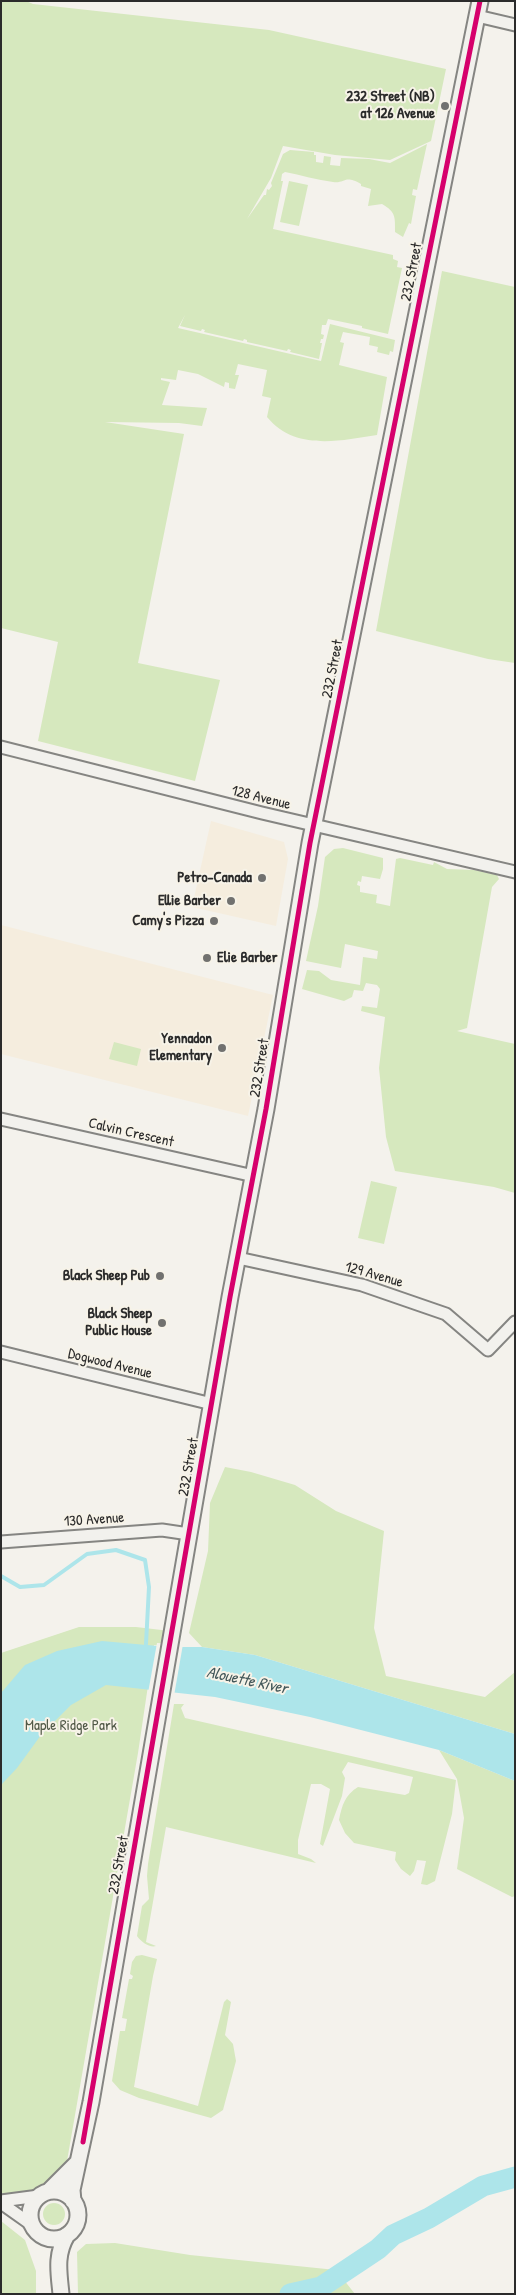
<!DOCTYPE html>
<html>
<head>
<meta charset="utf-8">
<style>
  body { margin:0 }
  #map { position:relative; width:516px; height:2295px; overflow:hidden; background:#f4f2ec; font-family:"Patrick Hand",sans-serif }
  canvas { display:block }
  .frame { position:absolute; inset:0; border:2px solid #2b2b2b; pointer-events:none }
</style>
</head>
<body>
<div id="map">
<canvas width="516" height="2295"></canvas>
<div class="frame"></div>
</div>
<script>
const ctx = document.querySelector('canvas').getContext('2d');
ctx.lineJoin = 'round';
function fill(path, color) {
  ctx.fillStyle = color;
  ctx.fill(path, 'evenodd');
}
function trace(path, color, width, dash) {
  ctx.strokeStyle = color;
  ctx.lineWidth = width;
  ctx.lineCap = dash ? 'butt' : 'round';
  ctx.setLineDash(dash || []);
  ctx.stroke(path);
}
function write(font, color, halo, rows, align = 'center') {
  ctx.font = font + ' "Patrick Hand",sans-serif';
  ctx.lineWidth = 4;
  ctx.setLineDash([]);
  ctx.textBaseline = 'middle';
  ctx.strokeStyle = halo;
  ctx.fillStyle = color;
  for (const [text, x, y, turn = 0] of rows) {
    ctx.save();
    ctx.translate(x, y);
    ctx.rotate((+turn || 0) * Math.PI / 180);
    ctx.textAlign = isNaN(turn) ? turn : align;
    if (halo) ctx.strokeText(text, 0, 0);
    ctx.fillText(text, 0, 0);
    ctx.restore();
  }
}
fill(new Path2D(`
  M211 821 284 842 288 859 276 926 192 907Z
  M1 925 273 995 248 1116 1 1054Z`), '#f5edde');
fill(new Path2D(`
  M1 1H26L33 4 269 30 446 69 431 141 390 160 335 155 283 146 271 178 247 219 264 195H266L267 189 269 190 272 186 271 183 283 154 290 150 314 152V155H316V162L323 163 324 156 331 157 330 165 340 166 341 158 369 159 390 163 427 144 417 190 413 189 412 195 416 196 411 224 409 223 403 237 395 232C395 217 396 212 382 204L368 206 371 189 361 186V184C344 174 345 184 333 182 317 180 301 175 285 172L282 174 281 181H283L273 229 393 255V259L398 261 397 267 402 268 388 334 362 328V326L328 319 326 325H322L321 334 324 335 323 339H321L320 343H322L319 359 290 352 291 350 288 349 287 351 247 342V340L244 339 243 341 204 332 205 330 202 329 201 331 180 326 185 315 178 328 321 361 330 324 395 340 393 352 390 351 389 355 377 352 378 347 369 345 370 337 343 332 340 342 344 343 339 365 387 377 377 435C339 441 295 451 267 417L271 398 262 396 267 370 238 364 235 375H239L235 389 229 388V383L225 382 224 387 198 374 178 370 176 380 161 378V380L170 382 162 405 207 408 202 426 179 423 105 422 184 434 138 663 220 680 195 781 38 741 58 642 1 628Z
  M289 181 308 185 299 226 280 222Z
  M442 271 515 287V663L488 659 376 631Z
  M343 848 383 858V869L380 879 362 876 361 882 358 881 357 885 360 886V892L377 895 376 903 390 906 396 859 400 858 433 865 434 862 447 869 474 870 497 875 499 879 492 887 467 1028 457 1031 515 1044V1193L494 1187 395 1171 386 1137 379 1068 385 1017 361 1011 362 1006 377 1008 380 989 377 985 366 983 363 991 354 990 352 997 344 1001 302 989 307 970 319 971 331 980 360 985 363 957 377 959 378 951 345 944 341 968 306 961 318 906 325 857 334 849Z
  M114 1042 141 1049 137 1066 109 1059Z
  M371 1181 397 1187 384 1244 358 1238Z
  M225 1467 251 1472 295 1485 336 1511 384 1531 374 1628 386 1676 485 1697 515 1672V1734L255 1655 202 1647 189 1633 208 1551 210 1503Z
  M79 1627H136L170 1631 168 1647 154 1645 138 1753 67 2161C56 2186 27 2197 1 2194V1653Z
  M174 1704H184L181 1708 185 1718 456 1780 452 1814 435 1881 427 1885 421 1884 426 1861 417 1860 414 1871 410 1876 401 1869 395 1860 396 1852 354 1843 345 1833 339 1820C342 1805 345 1795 358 1787L405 1795 409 1793 413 1777 348 1762 342 1772 345 1778 342 1796 323 1846 320 1844 330 1789 321 1784H311L298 1840V1854L311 1859 316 1863 166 1827 146 1942 156 1946C150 1948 141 1942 137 1936L142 1906 149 1899 147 1876 148 1864Z
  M439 1750 515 1781V1896L512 1897 457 1869 464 1818 457 1779Z
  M142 1955 157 1959 153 1976 134 2087 198 2106 224 2002 227 1999 231 2002 225 2035 233 2044 236 2061 223 2110 211 2118 139 2098 120 2090 112 2081 120 2031H125L127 2019 122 2018 129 1979H132L133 1976 130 1974 132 1962 136 1956Z
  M43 2214a11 11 0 1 1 22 0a11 11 0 1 1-22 0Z
  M1 2221 25 2240 36 2271V2294H1Z
  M115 2243 190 2255 336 2270 355 2294H78L77 2252 86 2244Z`), '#d6e8be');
fill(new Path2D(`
  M102 1641 169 1647H202L255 1655 515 1734V1781L439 1750 310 1717 215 1697 106 1685 71 1705 41 1735 17 1768 1 1785V1693L25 1665 57 1651Z`), '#ade5ea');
fill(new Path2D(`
  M157 1643 183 1644 174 1696 148 1693Z`), '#f4f2ec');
trace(new Path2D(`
  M1 1576 20 1587 44 1585 87 1554 116 1550 145 1560 149 1587 146 1644`), '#ade5ea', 4);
trace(new Path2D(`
  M290 2294 321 2287 378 2249 393 2235 429 2218 483 2186 515 2177`), '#ade5ea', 21);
const minor = new Path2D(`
  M477 16 515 25
  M1 747 262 813 515 872
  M1 1119 254 1176
  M238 1258 362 1285 446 1314 488 1350 515 1322
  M1 1352 212 1404
  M1 1542 162 1530 189 1534
  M1 2201 39 2196
  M1 2203 32 2225`);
const major = new Path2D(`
  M49 2191 78 2162
  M30 2215a24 24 0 1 1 48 0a24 24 0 1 1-48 0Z
  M73 2201 72 2190 91 2102 230 1297 266 1109 310 843 480 1
  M61 2294C59 2273 55 2255 67 2235`);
trace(minor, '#858582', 15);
trace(major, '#858582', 19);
trace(minor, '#f2f1ed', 11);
trace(major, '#f2f1ed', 15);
trace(new Path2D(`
  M83 2142 230 1297 266 1109 310 843 480 1`), '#d6006c', 5);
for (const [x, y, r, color] of [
  [445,106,5,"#71716f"],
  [262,878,5,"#71716f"],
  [231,901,5,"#71716f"],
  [214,921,5,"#71716f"],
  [207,958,5,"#71716f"],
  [222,1048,5,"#71716f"],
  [160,1276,5,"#71716f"],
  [162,1323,5,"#71716f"]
]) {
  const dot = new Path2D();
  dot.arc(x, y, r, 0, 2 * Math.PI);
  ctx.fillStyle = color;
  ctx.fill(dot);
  trace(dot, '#f7f3e8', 2);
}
write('bold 15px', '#2b2b2b', '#f7f3e8', [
  ["232 Street (NB)",435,97],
  ["at 126 Avenue",435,114],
  ["Petro-Canada",252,878],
  ["Ellie Barber",221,901],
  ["Camy's Pizza",204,921],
  ["Elie Barber",217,958,"left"],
  ["Yennadon",212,1039],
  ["Elementary",212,1056],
  ["Black Sheep Pub",150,1276],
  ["Black Sheep",152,1314],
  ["Public House",152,1331]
], 'right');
write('15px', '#2b2b2b', '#f7f3e8', [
  ["232 Street",412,272,-79],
  ["232 Street",333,669,-79],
  ["128 Avenue",261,798,14],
  ["232 Street",260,1068,-81],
  ["Calvin Crescent",131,1133,13],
  ["129 Avenue",374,1275,16],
  ["Dogwood Avenue",110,1364,14],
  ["232 Street",189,1467,-80],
  ["130 Avenue",94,1520,-4],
  ["232 Street",119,1865,-80]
]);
write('15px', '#505846', '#f7f3e8', [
  ["Maple Ridge Park",71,1726]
]);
write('italic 16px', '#44585a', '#f7f3e8', [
  ["Alouette River",247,1681,12]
]);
</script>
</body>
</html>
